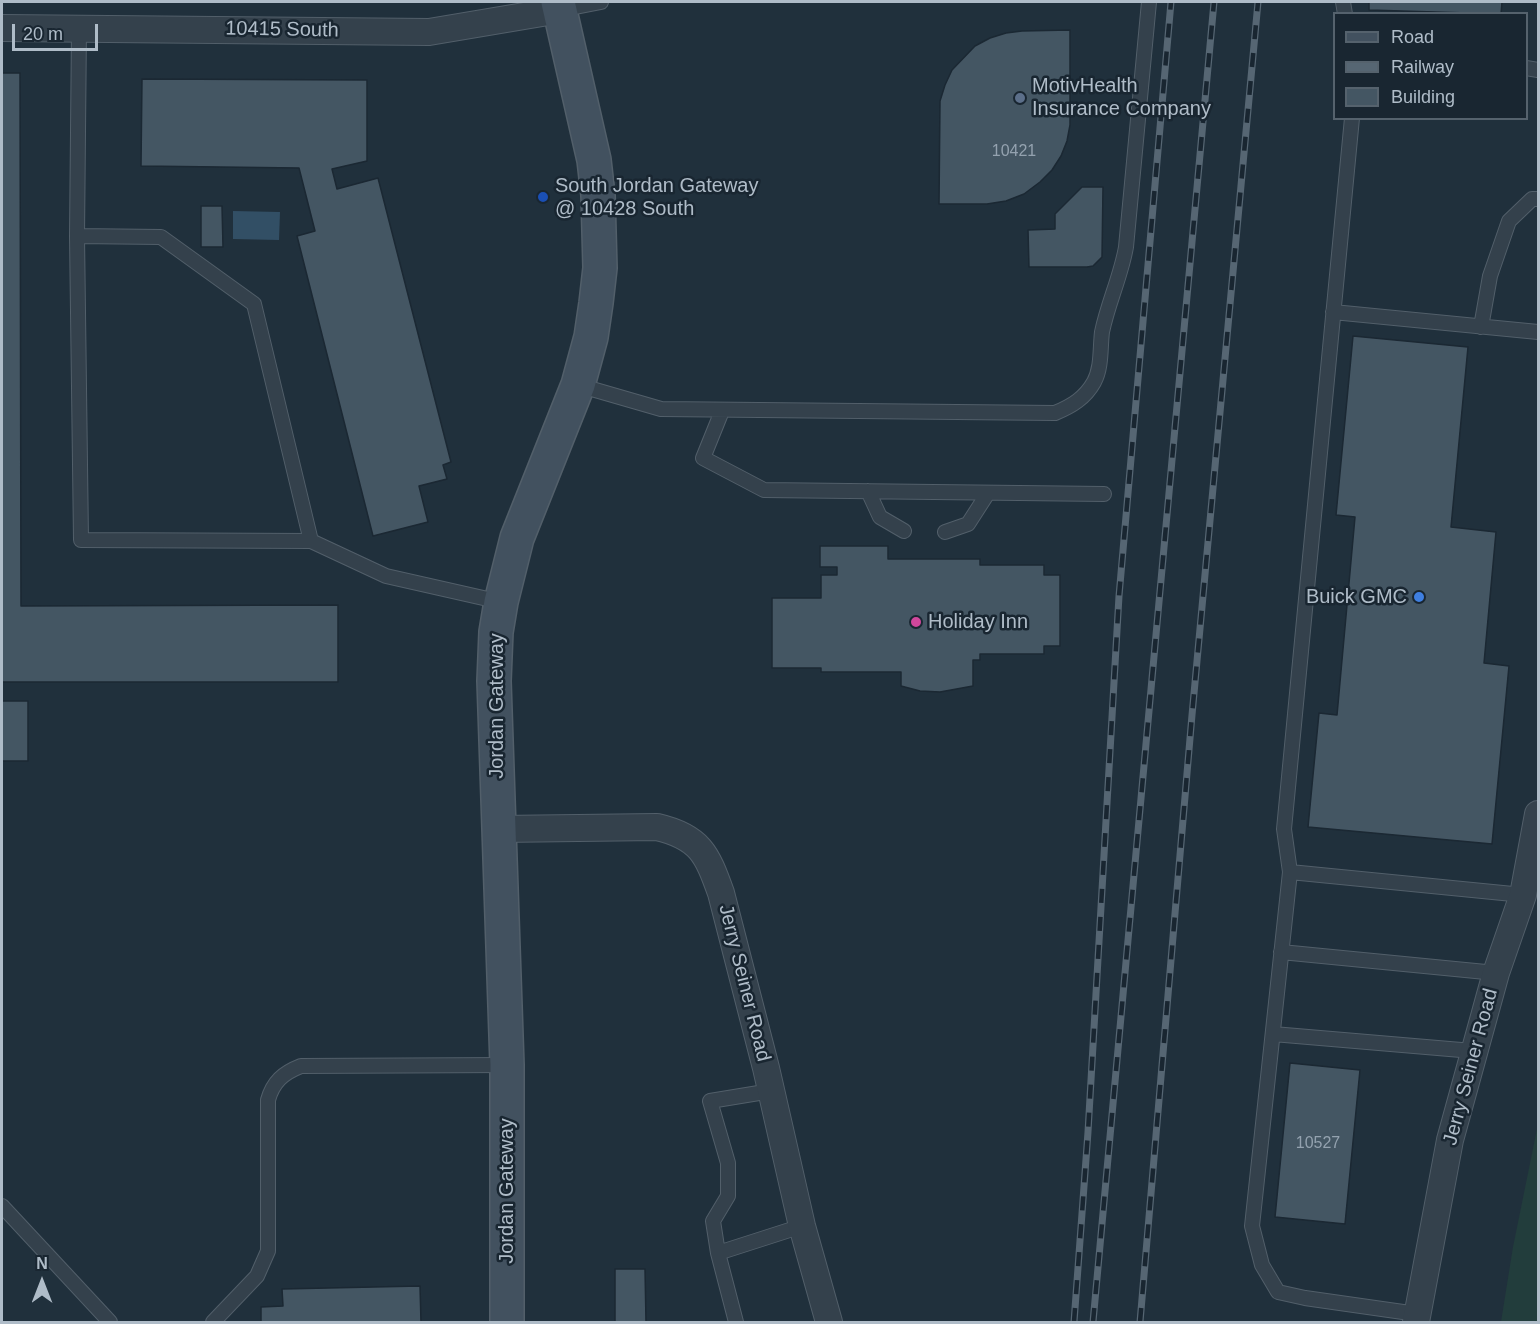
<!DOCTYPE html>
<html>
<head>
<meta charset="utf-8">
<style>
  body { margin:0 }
  #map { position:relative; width:1540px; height:1324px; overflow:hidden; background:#20303c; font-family:Helvetica,sans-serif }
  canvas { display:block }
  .frame { position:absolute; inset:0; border:3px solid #afbcc8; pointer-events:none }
  .legend { position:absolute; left:1333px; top:12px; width:195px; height:108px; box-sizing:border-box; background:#192631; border:2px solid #55626d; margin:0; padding:8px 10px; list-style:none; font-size:18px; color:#afbcc8 }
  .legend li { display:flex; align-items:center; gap:12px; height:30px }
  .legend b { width:30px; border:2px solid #55626d }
  .north { position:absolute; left:12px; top:1252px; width:60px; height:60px; -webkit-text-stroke:4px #192631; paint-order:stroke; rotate:0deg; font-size:16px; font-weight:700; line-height:24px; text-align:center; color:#afbcc8 }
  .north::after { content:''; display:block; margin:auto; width:21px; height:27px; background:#afbcc8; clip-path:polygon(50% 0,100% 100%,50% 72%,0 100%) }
  .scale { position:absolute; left:12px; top:24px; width:86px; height:27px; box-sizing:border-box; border:3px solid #afbcc8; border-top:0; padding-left:8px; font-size:18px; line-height:21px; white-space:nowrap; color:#afbcc8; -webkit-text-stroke:4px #192631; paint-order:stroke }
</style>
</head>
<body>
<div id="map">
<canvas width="1540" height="1324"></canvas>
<div class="frame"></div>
<ul class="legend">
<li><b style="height:8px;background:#42515f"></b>Road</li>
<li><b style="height:8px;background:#566673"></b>Railway</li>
<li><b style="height:16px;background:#445663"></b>Building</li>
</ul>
<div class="north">N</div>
<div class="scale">20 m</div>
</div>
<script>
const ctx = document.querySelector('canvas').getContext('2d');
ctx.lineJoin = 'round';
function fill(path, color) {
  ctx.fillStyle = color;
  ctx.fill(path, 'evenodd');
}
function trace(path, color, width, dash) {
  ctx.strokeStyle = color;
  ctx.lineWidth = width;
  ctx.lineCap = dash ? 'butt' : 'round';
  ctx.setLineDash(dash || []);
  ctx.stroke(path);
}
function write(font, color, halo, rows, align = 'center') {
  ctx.font = font + ' Helvetica,sans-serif';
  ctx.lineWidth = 5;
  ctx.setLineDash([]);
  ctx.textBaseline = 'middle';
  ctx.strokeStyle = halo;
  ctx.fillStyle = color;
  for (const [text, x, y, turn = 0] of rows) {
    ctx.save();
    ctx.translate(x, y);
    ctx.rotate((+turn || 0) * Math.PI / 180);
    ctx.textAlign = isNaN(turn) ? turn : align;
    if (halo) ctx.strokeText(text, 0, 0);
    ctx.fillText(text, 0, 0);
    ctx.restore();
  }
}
fill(new Path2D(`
  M1538 1124V1322H1501L1513 1247Z`), '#223d3c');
fill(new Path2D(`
  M233 211 280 212 279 240 233 239Z`), '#324f65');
const building = new Path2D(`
  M1369 2H1502L1501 14 1369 10Z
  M1070 30V125L1067 141 1061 156 1052 170 1040 182 1024 194 1006 201 987 204H939L940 101 945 85 952 70 975 46 990 38 1006 33 1022 31Z
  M2 73H20L21 606 338 605V682H2Z
  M142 79 367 80V161L332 169 337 189 378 178 451 462 443 465 447 479 419 486 428 522 373 536 297 236 315 231 299 168 141 166Z
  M1082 187H1103L1102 257 1093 266 1087 267H1029L1028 230 1055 229V214Z
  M201 206H222L223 247H201Z
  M1353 336 1468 347 1451 527 1496 532 1484 663 1509 666 1492 844 1308 827 1319 713 1337 715 1355 517 1336 515Z
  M820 546H888V559H980V565H1044V575H1060V646H1044V654H980V660H973V686L940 692 920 691 901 686V672H821V668H772V598H821V575H837V567H820Z
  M2 701H28V761H2Z
  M1290 1063 1360 1070 1345 1224 1275 1217Z
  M615 1269H645L646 1322H615Z
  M420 1286 421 1322H261V1307L283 1306 282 1289Z`);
fill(building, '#445663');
trace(building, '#1b2833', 1.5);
const service = new Path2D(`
  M1343 2 1345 14
  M560 10 601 2
  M79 28 77 236 81 540 311 541 386 576 501 602
  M1526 68 1538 70
  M77 236 161 237 254 304 311 541
  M1333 312 1538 332
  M1481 327 1490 276 1509 221 1532 199H1538
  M578 385 661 409 1055 413C1072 406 1085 398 1094 382 1102 367 1100 348 1102 332 1108 303 1121 276 1126 247L1149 2
  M722 411 703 458 764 490 1104 494
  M868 491 880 517 904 531
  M945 532 968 524 988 493
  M1290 872 1284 829 1352 118
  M1281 952 1496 973
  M1273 1034 1473 1051
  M2 1206 110 1322
  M718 1253 713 1221 728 1196V1163L710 1101 771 1091
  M1417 1314 1305 1298 1278 1292 1262 1265 1252 1226 1290 872 1523 895
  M213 1322 257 1276 268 1251V1100C273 1082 283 1073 301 1066L507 1065
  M736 1322 718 1253 802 1226`);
const minor = new Path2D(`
  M2 28 429 32 560 10
  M499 829 657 827C700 837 707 854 721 893L766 1068 802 1226 829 1322
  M1416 1322 1450 1140 1496 973 1523 895 1538 814`);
const secondary = new Path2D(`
  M507 1322V1065L494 681 496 632 501 602 517 538 578 385 591 337 596 303 600 268 598 195 594 160 558 2`);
trace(service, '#525f6a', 16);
trace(minor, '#525f6a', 28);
trace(secondary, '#525f6a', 36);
trace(service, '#34414c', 14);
trace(minor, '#34414c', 26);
trace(secondary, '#42515f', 33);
const rail = new Path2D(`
  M1074 1322 1088 1132 1119 596 1171 2
  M1093 1322 1214 2
  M1140 1322 1192 715 1258 2`);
trace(rail, '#566673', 7);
trace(rail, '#192631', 4.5, [14]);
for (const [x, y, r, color] of [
  [1020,98,6,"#5c6f8a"],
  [543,197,6,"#1a4fb4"],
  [1419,597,6,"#3f7fe0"],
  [916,622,6,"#d1479c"]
]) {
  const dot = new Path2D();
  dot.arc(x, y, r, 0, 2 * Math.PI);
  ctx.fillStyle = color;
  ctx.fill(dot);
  trace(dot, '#192631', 2);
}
write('16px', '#94a2af', null, [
  ["10421",1014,152],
  ["10527",1318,1144]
]);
write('20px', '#afbcc8', '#192631', [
  ["10415 South",282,30,1],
  ["Jordan Gateway",497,706,-90],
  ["Jerry Seiner Road",744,983,76],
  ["Jerry Seiner Road",1471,1067,-75],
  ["Jordan Gateway",507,1191,-90]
]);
write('20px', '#afbcc8', '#192631', [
  ["MotivHealth",1032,86],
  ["Insurance Company",1032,109],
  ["South Jordan Gateway",555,186],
  ["@ 10428 South",555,209],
  ["Buick GMC",1407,597,"right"],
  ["Holiday Inn",928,622]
], 'left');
</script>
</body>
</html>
